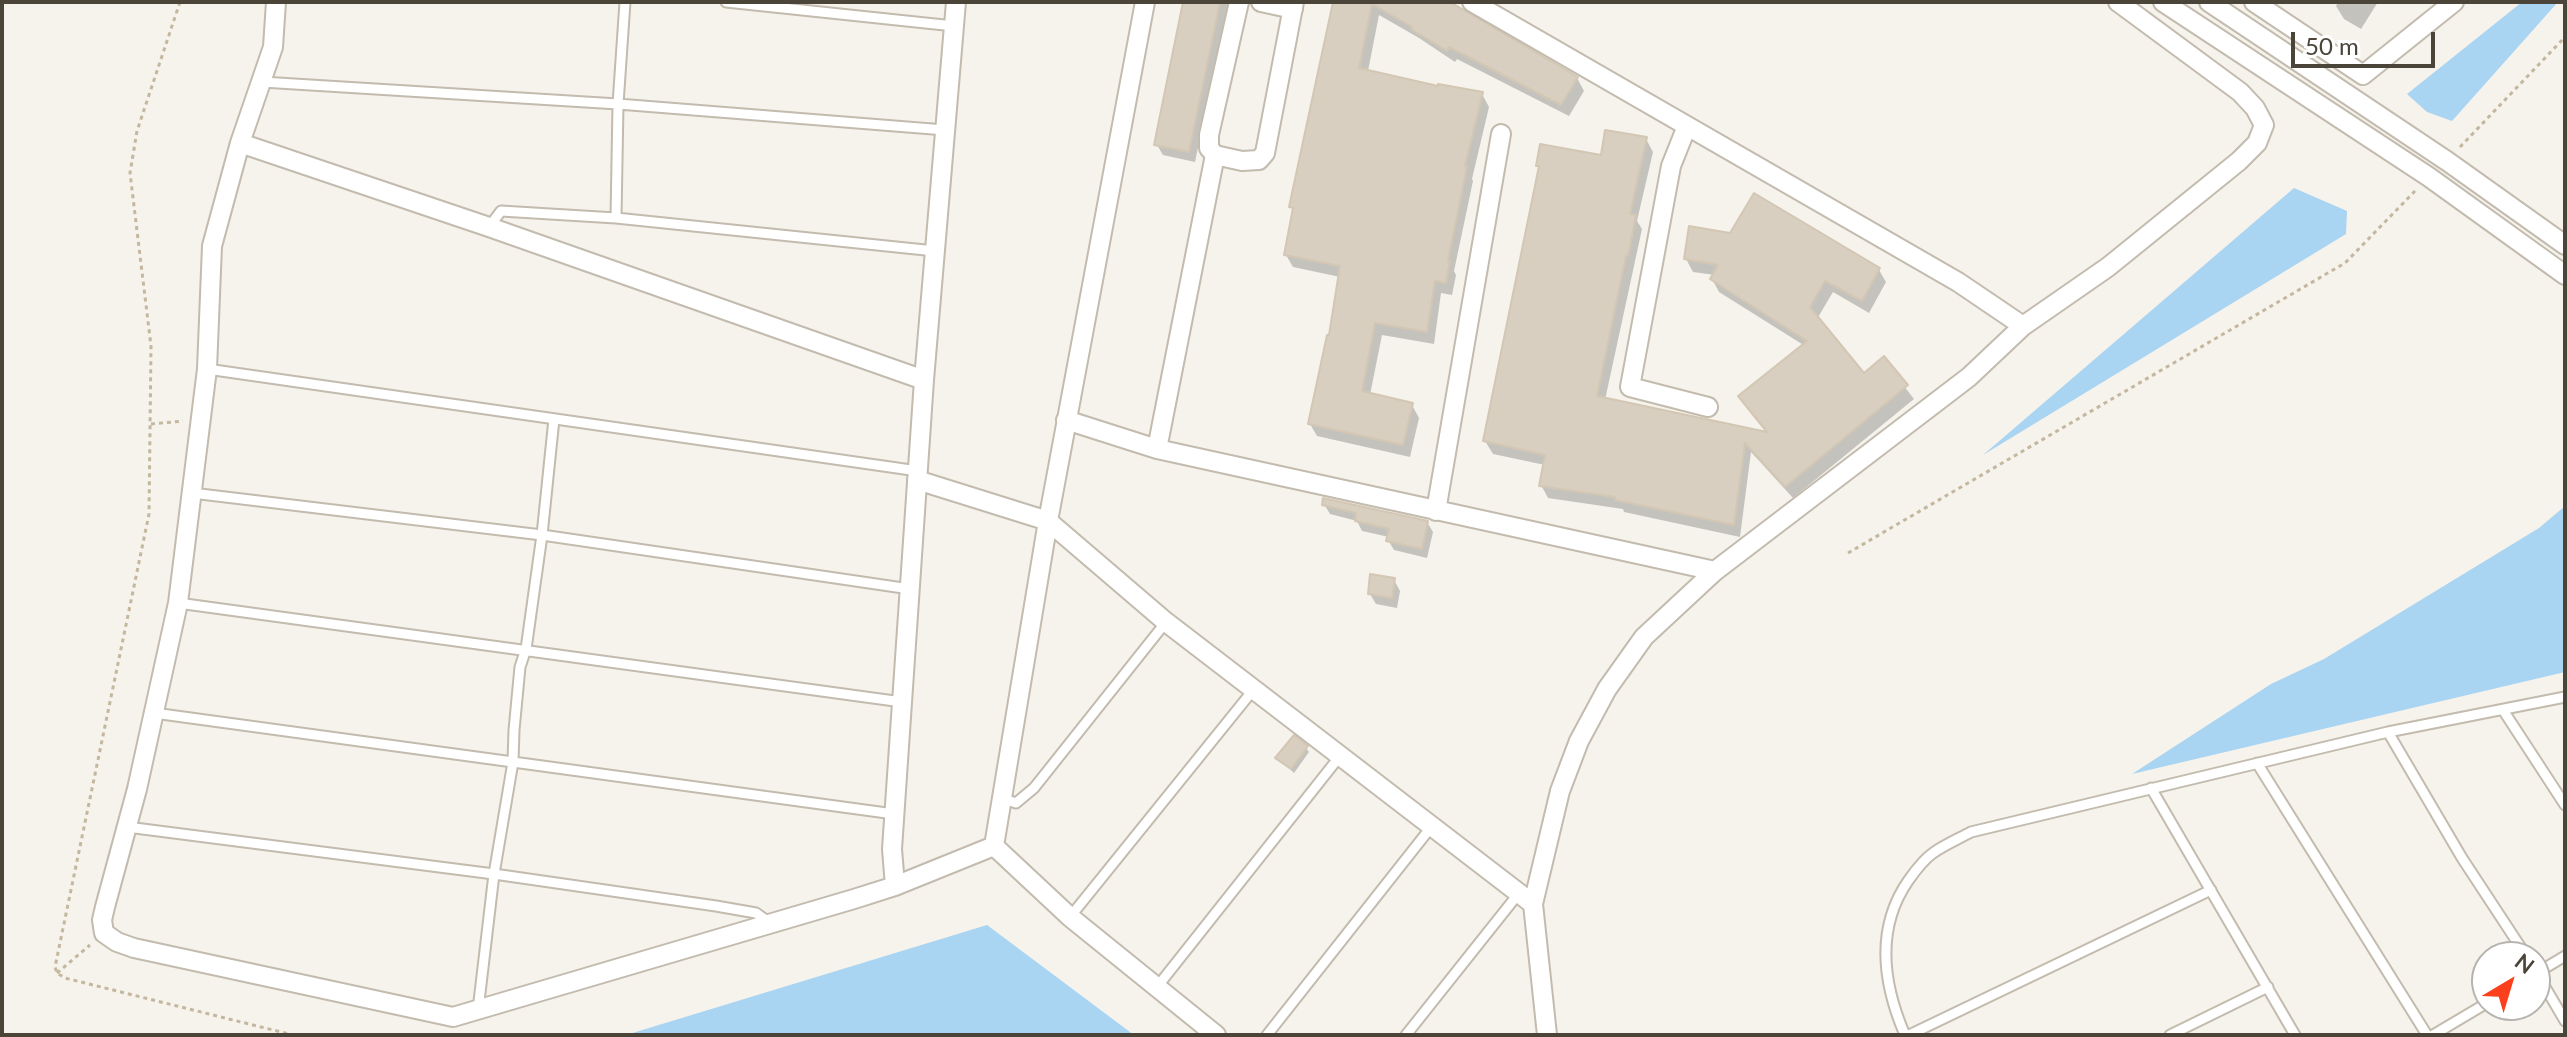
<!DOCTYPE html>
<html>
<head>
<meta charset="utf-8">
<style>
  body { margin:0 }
  #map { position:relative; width:2567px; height:1037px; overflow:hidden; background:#f6f3ec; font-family:Lato,sans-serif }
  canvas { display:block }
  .frame { position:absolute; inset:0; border:4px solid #4b4439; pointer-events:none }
  .north { position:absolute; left:2471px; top:941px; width:80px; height:80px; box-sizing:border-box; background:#fff; border:2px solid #b7b4b0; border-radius:50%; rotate:38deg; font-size:22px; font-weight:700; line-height:32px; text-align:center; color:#4b4439 }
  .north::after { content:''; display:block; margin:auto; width:28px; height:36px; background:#fc3f1d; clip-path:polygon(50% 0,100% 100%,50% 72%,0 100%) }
  .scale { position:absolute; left:2291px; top:32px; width:144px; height:36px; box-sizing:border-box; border:4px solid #4b4439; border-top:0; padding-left:10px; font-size:24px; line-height:28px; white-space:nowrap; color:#4b4439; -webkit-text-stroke:6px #fff; paint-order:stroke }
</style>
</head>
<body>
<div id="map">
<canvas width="2567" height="1037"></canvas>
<div class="frame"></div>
<div class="north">N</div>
<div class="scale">50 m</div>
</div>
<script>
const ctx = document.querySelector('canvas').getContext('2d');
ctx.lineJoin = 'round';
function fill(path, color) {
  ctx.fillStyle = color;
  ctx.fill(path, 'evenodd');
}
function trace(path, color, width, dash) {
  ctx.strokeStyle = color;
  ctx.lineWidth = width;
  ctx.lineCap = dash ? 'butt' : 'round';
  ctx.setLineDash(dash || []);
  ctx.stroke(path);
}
fill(new Path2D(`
  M2522 2H2558L2452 121 2427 112 2407 94Z
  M2294 188 2347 211 2346 234 1983 455Z
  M2565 506V672L2132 774 2271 684 2324 659 2539 528Z
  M987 925 1134 1035H626Z`), '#a9d4f2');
fill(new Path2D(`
  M1185 2H1228L1195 162 1163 155 1157 145Z
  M1332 2H1444L1577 78 1584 91 1569 116 1457 59 1455 62 1419 38 1379 15 1368 71 1439 88 1482 94 1489 107 1472 179 1473 181 1454 271 1456 275 1452 295 1441 293 1434 344 1382 335 1370 395 1412 405 1419 418 1410 457 1317 436 1310 424 1330 337 1340 277 1293 267 1286 255 1294 212 1292 207 1334 5Z
  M2338 2H2378L2361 29 2344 19 2336 6Z
  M1646 139 1653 152 1637 221 1642 229 1605 400 1768 434 1740 396 1805 346 1719 292 1712 279 1715 275 1693 272 1686 259 1879 270 1886 282 1869 313 1833 292 1817 319 1863 376 1883 359 1914 399 1793 498 1751 452 1740 537 1624 512 1623 509 1548 498 1541 485 1545 465 1493 454 1485 441 1541 170 1538 165 1603 158Z
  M1324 504 1427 522 1433 532 1427 558 1394 550 1388 540 1389 537 1362 531 1357 521 1330 514Z
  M1394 580 1400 591 1397 608 1376 604 1370 594Z
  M1306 748 1309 752 1294 773 1278 758Z`), '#0003');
const building = new Path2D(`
  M1183 2H1220L1189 152 1154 145Z
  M1333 2H1450L1578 77 1561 105 1449 47 1447 51 1411 29 1412 27 1372 4 1359 68 1438 86V84L1483 92 1465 166 1467 167 1448 260H1450L1446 283 1435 281 1427 332 1375 323 1362 391 1413 403 1403 445 1308 424 1327 335H1329L1340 266 1284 255 1293 208 1289 207Z
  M1605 130 1647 137 1630 214 1636 215 1628 256H1626L1597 396 1767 432 1738 396 1807 341 1710 279 1718 265 1684 259 1689 226 1730 233 1754 193 1880 268 1862 301 1825 281 1810 307 1864 373 1884 356 1908 385 1785 487 1745 443 1734 525 1615 500V497L1539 486 1545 455 1483 441 1539 166H1536L1540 144 1601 155Z
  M1323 498 1428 521 1422 549 1386 541 1389 529 1355 521 1356 513 1322 505Z
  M1370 574 1395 578 1392 598 1368 594Z
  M1294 735 1308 746 1291 769 1275 758Z`);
fill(building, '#d8cfc1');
trace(building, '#d3c7b4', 2);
const lane = new Path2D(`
  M726 2 954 26
  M262 82 618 104 945 130
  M616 218 935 251
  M489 227 501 211 616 218 618 104 625 2
  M207 369 918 471
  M192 493 542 535 910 589
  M178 603 902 702
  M2503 710 2565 805
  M154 713 894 814
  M2388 732 2462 858 2527 957
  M2257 763 2427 1035
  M2151 788 2295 1035
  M1004 799 1016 803 1034 788 1166 622
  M127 827 494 874 716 906 756 913 770 923
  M1070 917 1254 689
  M2535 970 2565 1021
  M2535 974 2565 956
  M1157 987 1340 756
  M478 1010 494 874 513 762 514 730 520 667 526 649 542 535 554 419
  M1267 1035 1432 826
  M1406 1035 1519 893
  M1905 1035C1883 984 1875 929 1908 881 1915 871 1923 860 1933 853 1944 845 1958 839 1971 832L2388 732 2565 697
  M1909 1035 2211 890
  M2170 1035 2268 987
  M2433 1035 2487 1003`);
const street = new Path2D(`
  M276 2 273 47 240 143 212 246 207 369 178 603 137 789 105 907 102 920 104 933 117 942 134 948 453 1017 854 899 895 886 994 846
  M1239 2 1209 135V148L1215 155 1242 161 1259 160 1265 153 1294 2
  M1261 2 1293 9
  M1472 2 1958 282 2023 326
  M2163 2 2429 177 2565 275
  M2209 2 2447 161 2565 245
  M2254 2 2363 75 2454 2
  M1687 126 1671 166 1630 387 1708 407
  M240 143 489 227 924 380
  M1066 420 1157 449 1715 571
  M1157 449 1215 155
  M917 480 1048 521 1166 622 1533 904
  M1436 511 1501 134
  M994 846 1048 521 1145 2
  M994 846 1070 917 1216 1035
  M895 886 892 849 924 380 956 2
  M1547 1035 1533 904 1560 791 1579 741 1607 689 1644 637 1715 571 1969 377 2023 326 2108 267 2239 161 2257 143 2264 125 2255 108 2240 92 2118 2`);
trace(lane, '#c2bbae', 13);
trace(street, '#c2bbae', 22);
trace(new Path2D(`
  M180 2 137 131 130 173 151 346 149 514 55 967 57 973 65 978 293 1035
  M2460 147 2565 37
  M151 424 183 421
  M1848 553 2345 263 2415 191
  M57 973 90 945`), '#c4b79f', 3, [4, 4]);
trace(lane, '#fff', 9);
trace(street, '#fff', 18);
</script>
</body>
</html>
